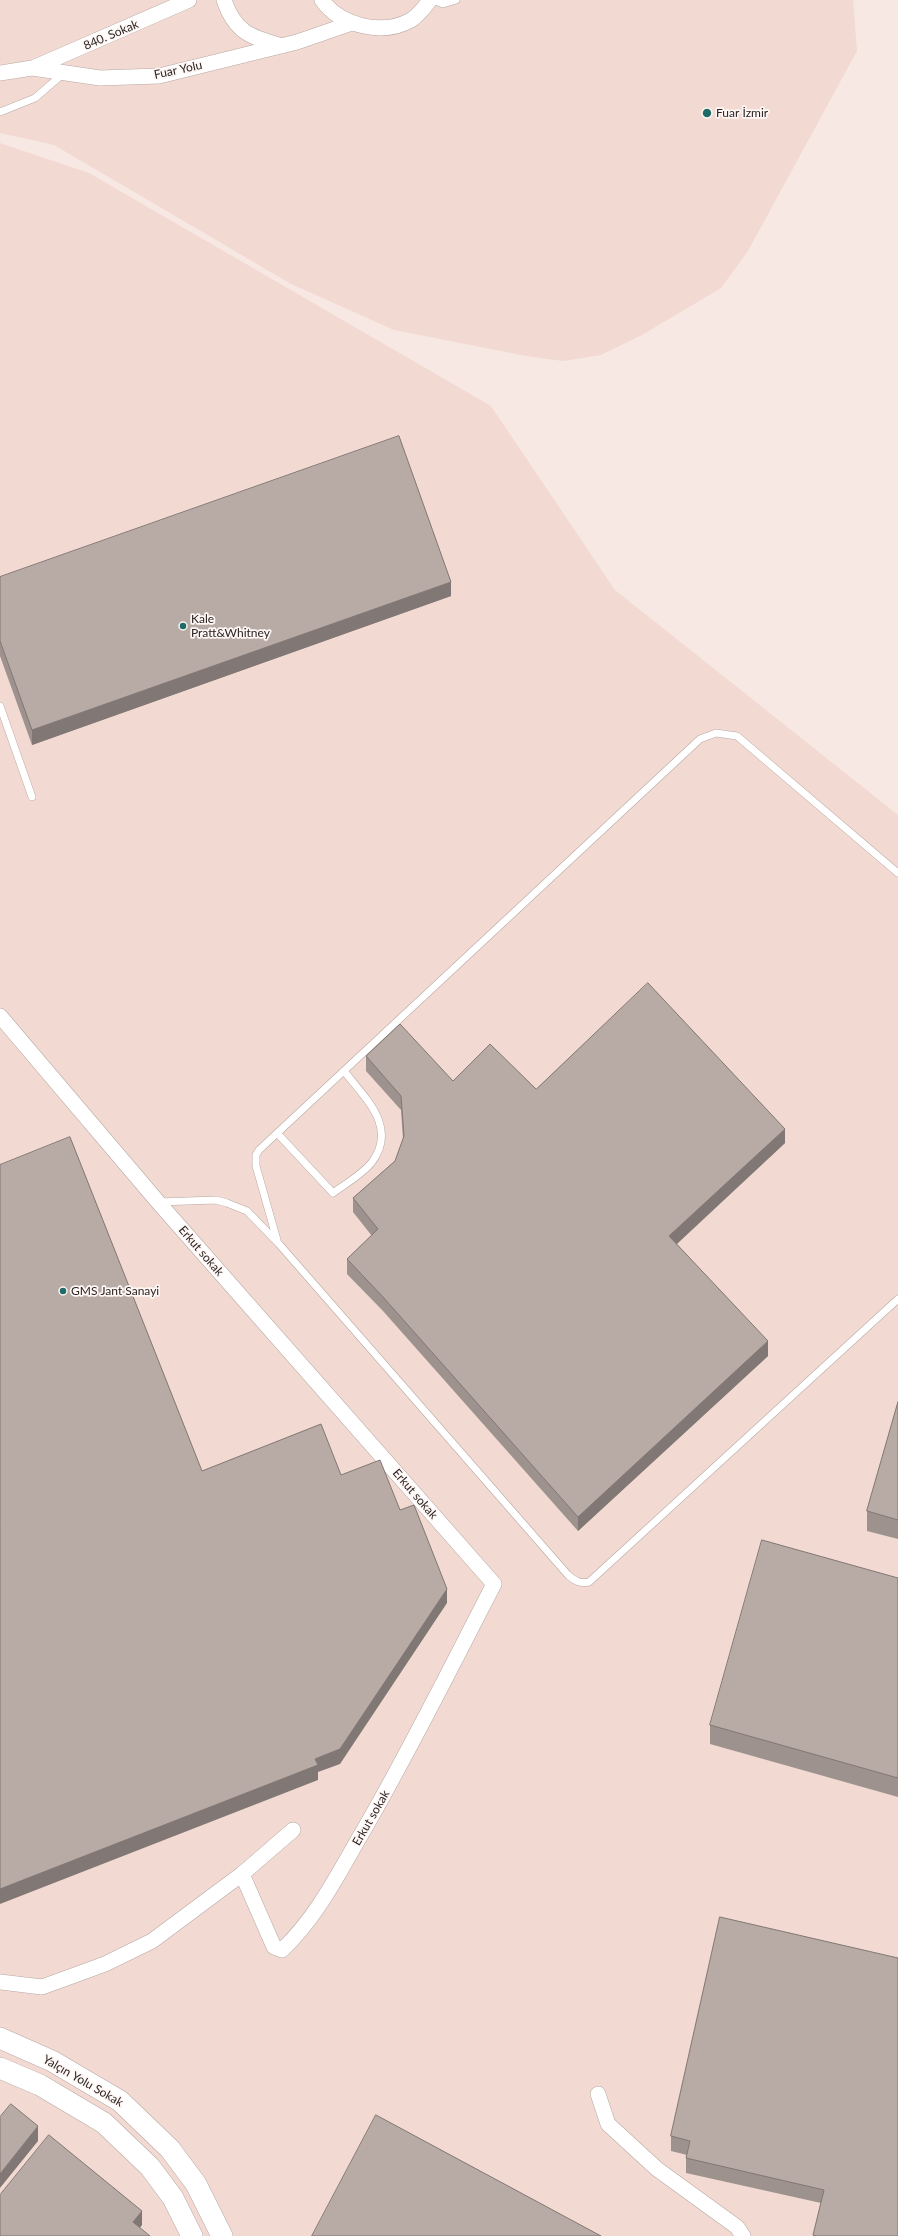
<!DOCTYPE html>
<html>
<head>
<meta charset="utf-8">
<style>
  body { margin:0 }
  canvas { display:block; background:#f7e8e3 }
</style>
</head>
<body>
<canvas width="898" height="2236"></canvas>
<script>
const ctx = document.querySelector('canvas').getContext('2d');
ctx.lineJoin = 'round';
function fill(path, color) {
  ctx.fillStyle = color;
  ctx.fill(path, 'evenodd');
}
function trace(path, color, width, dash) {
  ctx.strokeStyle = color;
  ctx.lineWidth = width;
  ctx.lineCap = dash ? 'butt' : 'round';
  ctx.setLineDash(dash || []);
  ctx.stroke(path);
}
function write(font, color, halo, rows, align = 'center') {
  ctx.font = font + ' Lato,sans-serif';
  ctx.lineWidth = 3.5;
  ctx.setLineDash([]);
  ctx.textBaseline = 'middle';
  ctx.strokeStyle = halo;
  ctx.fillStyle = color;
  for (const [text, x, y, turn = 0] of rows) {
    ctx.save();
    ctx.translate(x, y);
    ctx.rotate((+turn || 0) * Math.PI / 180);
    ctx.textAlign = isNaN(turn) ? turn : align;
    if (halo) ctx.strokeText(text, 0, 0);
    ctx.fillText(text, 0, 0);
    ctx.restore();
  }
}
fill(new Path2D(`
  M0 0H853L857 51 748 251 721 288 642 335 601 355 563 361 526 356 394 330 291 284 54 145 0 133Z
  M0 143 89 173 491 406 615 590 898 815V2236H0Z`), '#f2dad2');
const lane = new Path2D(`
  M434 0 443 4 456 0
  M0 112 35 98 64 73
  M0 706 32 797
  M277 1133 333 1193C345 1184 363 1174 372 1162 398 1127 365 1098 344 1071
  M159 1202 216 1200 227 1203 247 1211 279 1244 568 1575C575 1581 580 1584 589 1582L898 1299
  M277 1240 256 1166V1155L259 1150 700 739 716 733 737 736 898 873`);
const street = new Path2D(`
  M224 0C235 33 251 37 282 46
  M322 0C340 26 383 36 411 20 419 15 424 8 430 0
  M33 68 189 0
  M0 73 32 68 100 78 159 76 297 42 352 23
  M0 1016 158 1202 494 1584C451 1667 409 1752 362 1833 338 1874 317 1917 282 1950L274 1947 242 1874
  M0 1982 42 1987 105 1964 152 1941 242 1874 293 1830
  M598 2094 608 2124 657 2169 737 2227 743 2236`);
const secondary = new Path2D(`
  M0 2038 52 2061 120 2101 170 2149 196 2184 222 2236
  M0 2068 40 2085 104 2123 150 2167 173 2198 192 2236`);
trace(lane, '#b7a8a3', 8);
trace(street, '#b7a8a3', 16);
trace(secondary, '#b7a8a3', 22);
trace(lane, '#fff', 7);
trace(street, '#fff', 15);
trace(secondary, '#fff', 21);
fill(new Path2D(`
  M0 577 451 596 32 745 0 656Z
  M366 1056 453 1081 536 1089 785 1143 677 1244 768 1356 578 1531 383 1311 347 1274V1259L372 1236 353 1212V1198L395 1161 403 1139 401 1110 366 1071Z
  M898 1402V1539L867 1531V1511Z
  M898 1578V1797L710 1744V1725Z
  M720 1917 898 2236H813L821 2203 686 2173V2158L687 2155 671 2151V2136Z`), '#9e928e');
fill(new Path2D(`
  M451 582V596L32 745V730Z
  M785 1129V1143L669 1251V1236Z
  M768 1341V1356L578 1531V1517Z
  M447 1589V1603L340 1764 318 1772V1780L0 1904V1889L315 1759Z
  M38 2126V2141L0 2188V2174Z
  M142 2211V2225L134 2236 133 2222Z`), '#817774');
const building = new Path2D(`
  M399 436 451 582 32 730 0 641V577Z
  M648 983 785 1129 669 1236 768 1341 578 1517 383 1297 347 1259 378 1229 353 1198 395 1161 404 1136 401 1096 366 1056 400 1024 453 1081 490 1044 536 1089Z
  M70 1137 202 1471 321 1424 341 1475 380 1460 400 1510 414 1505 447 1589 340 1749 315 1759 318 1765 0 1889V1165Z
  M898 1402V1520L867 1511Z
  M762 1540 898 1578V1778L710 1725Z
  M720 1917 898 1958V2236H816L813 2235 824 2190 686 2158 690 2141 671 2136Z
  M11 2104 38 2126 0 2174V2117Z
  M376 2115 601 2236H312Z
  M49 2135 142 2211 133 2222 150 2236H0V2195Z`);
fill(building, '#b8aaa5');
trace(building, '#817774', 1);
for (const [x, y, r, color] of [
  [707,113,5,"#1f6b67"],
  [183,626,4,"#1f6b67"],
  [63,1291,4,"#1f6b67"]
]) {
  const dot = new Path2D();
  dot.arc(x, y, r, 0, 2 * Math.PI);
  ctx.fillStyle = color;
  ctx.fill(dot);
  trace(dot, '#fef7f5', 1.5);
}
write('12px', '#2a2423', '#fef7f5', [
  ["840. Sokak",111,35,-23],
  ["Fuar Yolu",178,70,-12],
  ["Erkut sokak",201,1251,49],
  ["Erkut sokak",415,1494,49],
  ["Erkut sokak",371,1818,-60],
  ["Yalçın Yolu Sokak",83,2081,30]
]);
write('12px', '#2a2423', '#fef7f5', [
  ["Fuar İzmir",716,113],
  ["Kale",191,619],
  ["Pratt&Whitney",191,633],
  ["GMS Jant Sanayi",71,1291]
], 'left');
</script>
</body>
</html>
